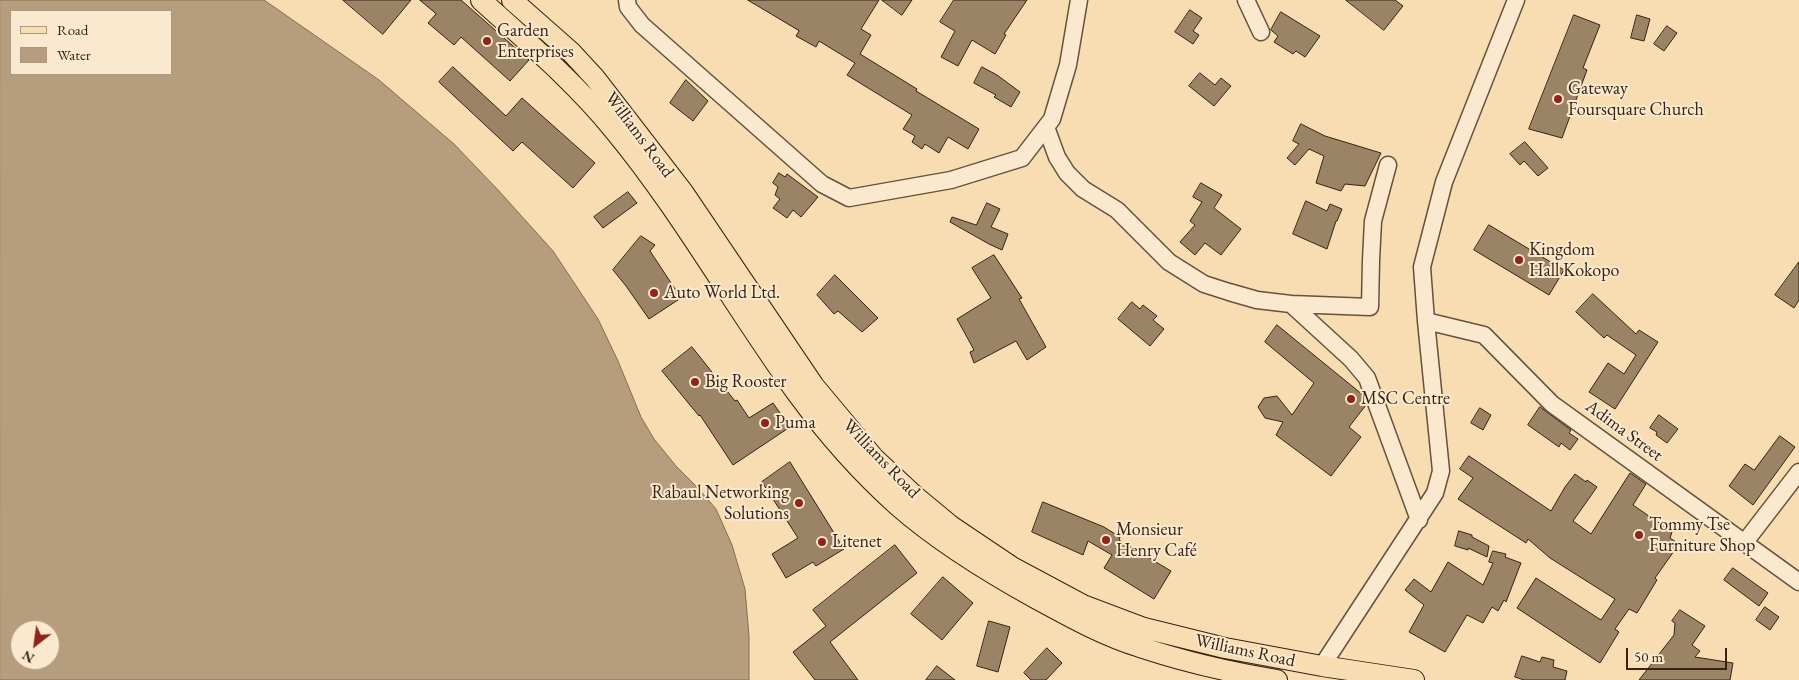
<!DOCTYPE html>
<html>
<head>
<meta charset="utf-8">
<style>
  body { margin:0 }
  #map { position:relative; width:1799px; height:680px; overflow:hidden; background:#f8ddb3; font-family:"EB Garamond",serif }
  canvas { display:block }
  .legend { position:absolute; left:10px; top:10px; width:162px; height:65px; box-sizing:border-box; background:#fae9ce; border:1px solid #ac9983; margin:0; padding:6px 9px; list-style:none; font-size:15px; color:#372213 }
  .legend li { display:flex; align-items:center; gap:10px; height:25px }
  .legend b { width:25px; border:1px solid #ac9983 }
  .north { position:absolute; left:10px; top:620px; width:50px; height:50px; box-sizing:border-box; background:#fae9ce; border:1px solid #ac9983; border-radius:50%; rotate:210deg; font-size:14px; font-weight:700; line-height:20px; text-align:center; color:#372213 }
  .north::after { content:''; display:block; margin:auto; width:18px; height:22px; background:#8f2418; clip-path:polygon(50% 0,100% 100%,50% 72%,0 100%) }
  .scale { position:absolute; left:1626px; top:648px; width:101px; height:22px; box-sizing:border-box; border:2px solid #372213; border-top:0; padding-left:6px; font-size:15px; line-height:18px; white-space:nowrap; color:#372213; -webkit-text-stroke:4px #fae9ce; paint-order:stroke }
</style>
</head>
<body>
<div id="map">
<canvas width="1799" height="680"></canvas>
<ul class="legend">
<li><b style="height:6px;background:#f8ddb3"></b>Road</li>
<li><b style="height:14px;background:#b69d7d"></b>Water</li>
</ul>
<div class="north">N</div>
<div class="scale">50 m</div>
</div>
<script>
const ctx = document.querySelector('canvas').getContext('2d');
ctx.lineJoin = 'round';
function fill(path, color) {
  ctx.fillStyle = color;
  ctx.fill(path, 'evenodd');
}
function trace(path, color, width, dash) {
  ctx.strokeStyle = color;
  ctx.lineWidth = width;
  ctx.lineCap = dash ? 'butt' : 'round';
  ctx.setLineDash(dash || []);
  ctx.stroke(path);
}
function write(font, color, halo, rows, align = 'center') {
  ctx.font = font + ' "EB Garamond",serif';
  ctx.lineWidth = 4;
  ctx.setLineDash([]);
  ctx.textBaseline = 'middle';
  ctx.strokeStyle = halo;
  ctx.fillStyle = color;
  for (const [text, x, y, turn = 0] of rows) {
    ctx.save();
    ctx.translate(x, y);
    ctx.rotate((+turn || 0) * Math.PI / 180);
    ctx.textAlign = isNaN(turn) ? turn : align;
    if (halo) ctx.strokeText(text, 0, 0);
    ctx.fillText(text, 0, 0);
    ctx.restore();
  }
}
const water = new Path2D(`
  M0 0H264L379 80 454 144 499 191 553 251 598 319 618 361 641 417 654 439 676 466 697 487 716 509 732 545 745 589 749 636V680H0ZM11 11H171V74H11ZM20 630H50V660H20Z`);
fill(water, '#b69d7d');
trace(water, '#836c53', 1);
const building = new Path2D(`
  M343 0H411L383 34Z
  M420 0H461L529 60 510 81 461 37 454 45 428 23 436 14Z
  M748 0H879L861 29 871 35 860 54 917 89 916 91 979 129 968 149 948 137 939 153 925 144 922 149 912 142 915 136 903 129 912 115 847 75 855 63 819 41 816 47 796 36 799 31Z
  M882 0H912L902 15Z
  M954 0H1027L1004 34 1006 35 995 54 972 40 958 66 941 57 955 31 940 22Z
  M1346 0H1395L1403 6 1384 30Z
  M1190 10 1202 18 1193 31 1199 35 1193 44 1175 32Z
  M1281 12 1320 36 1305 57 1296 51 1293 54 1274 42 1278 36 1271 30Z
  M1574 15 1600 25 1583 68 1587 70 1562 138 1529 129Z
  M1637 15 1650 19 1644 41 1631 38Z
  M1667 26 1677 33 1664 51 1654 44Z
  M453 67 506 116 522 98 595 163 573 188 522 142 513 151 439 82Z
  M982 67 997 75 1020 92 1011 107 994 97 996 95 974 83Z
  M1200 73 1215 85 1221 78 1231 86 1214 106 1189 86Z
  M686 80 708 101 693 121 670 103Z
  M1301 124 1325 136 1381 153 1365 186 1345 184 1341 191 1316 183 1324 156 1309 149 1295 165 1287 158 1299 144 1293 141Z
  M1525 142 1548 168 1538 176 1524 161 1520 165 1510 154Z
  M779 173 785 177 787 174 818 197 801 217 793 210 787 218 773 208 780 199 775 195 778 187 773 183Z
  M1201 183 1222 195 1214 208 1241 229 1221 255 1205 243 1195 255 1180 242 1195 225 1190 221 1202 202 1193 197Z
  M628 192 637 203 603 228 594 217Z
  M1306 201 1327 211 1330 204 1342 209 1337 221H1336L1327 249 1293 234Z
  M987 203 1000 209 991 227 1008 234 1002 250 989 244 950 222 952 217 976 225Z
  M1489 225 1564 270 1549 295 1474 250Z
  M641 236 655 245 650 251 681 298 649 319 626 286 613 270Z
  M994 255 1022 298 1019 299 1046 347 1027 360 1016 341 974 363 970 352 974 350 957 319 991 298 972 268Z
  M1799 262V300L1794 308 1775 295Z
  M835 275 878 318 862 332 838 311 834 314 817 295Z
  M1593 294 1636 334 1639 330 1658 342 1615 409 1589 392 1608 363 1624 374 1636 355 1607 335 1604 338 1576 312Z
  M1132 302 1140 309 1143 305 1157 316 1153 320 1164 329 1150 346 1118 319Z
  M1277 325 1363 395 1366 405 1349 427 1361 437 1331 476 1276 435 1283 422 1265 418 1258 407 1264 398 1277 396 1292 415 1314 383 1265 342Z
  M692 347 735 401 737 400 749 418 773 403 790 427 733 465 700 415 699 416 662 371Z
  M1540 407 1571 430 1569 433 1578 439 1570 450 1561 443 1559 447 1528 425Z
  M1480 408 1491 415 1483 430 1471 423Z
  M1659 415 1678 429 1667 443 1656 435 1657 432 1650 428Z
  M1780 436 1795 447 1753 505 1729 486 1745 464 1754 470Z
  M1469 456 1551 511 1565 487 1575 474 1586 482 1587 480 1597 487 1573 521 1591 534 1630 473 1646 484 1633 505 1672 532 1670 538 1679 544 1655 578 1657 580 1637 613 1629 609 1615 629 1619 632 1600 663 1517 608 1536 578 1601 620 1615 599 1550 558 1528 539 1526 543 1458 499 1473 478 1460 469Z
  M790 462 844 549 816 566 813 562 786 578 772 554 798 538 762 482Z
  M1043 502 1104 527 1120 537 1119 540 1171 571 1154 599 1104 568 1112 555 1088 541 1083 555 1032 532Z
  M1459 531 1472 535V537L1489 546 1487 557 1468 548V550L1455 546Z
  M895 545 917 573 830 642 858 680H815L793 652 826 626 813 610Z
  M1493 551 1506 554 1505 557 1521 563 1506 602 1504 600 1498 611 1492 607 1483 623 1467 615 1445 652 1409 632 1424 605 1405 590 1414 579 1431 592 1448 562 1483 585 1493 563 1489 562Z
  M1733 568 1768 593 1759 606 1724 580Z
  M943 577 973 603 942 640 911 614Z
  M1765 607 1779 617 1770 630 1756 620Z
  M1680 610 1705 626 1692 645 1700 651 1695 657 1733 663 1730 680H1639L1674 635 1675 623 1672 621Z
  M989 621 1010 627 998 672 977 666Z
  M1047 648 1062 663 1046 680H1031L1024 673Z
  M1522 656 1540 662 1542 657 1554 660 1553 667 1567 671 1565 680H1524L1515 677Z
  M937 666 955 680H926Z`);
fill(building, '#9b8366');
trace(building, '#372213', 1);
const minor = new Path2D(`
  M627 0 628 7 642 25 822 184 849 198 951 180 1022 158 1052 119 1068 65 1079 0
  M1246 0 1261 32
  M1046 127 1057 157 1067 173 1083 189 1117 210 1169 262 1204 284 1229 292 1257 300 1291 304 1351 359 1367 378 1419 520
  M1291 304 1370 307 1371 260 1373 221 1388 165
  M1426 321 1484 335 1552 404 1799 582
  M1745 542 1799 472
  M1322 666 1435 493 1441 471 1426 321 1422 267 1444 182 1516 0`);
const major = new Path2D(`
  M481 0C526 41 574 81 613 129 681 211 733 305 796 392 826 433 859 471 897 505 939 542 988 572 1037 599 1070 617 1104 636 1140 647 1182 661 1234 673 1277 680
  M512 0 571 52 595 78 683 192 814 386 874 458 916 497 951 526 1012 567 1083 605 1144 628 1225 648 1322 666 1414 680`);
trace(minor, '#67513b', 19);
trace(major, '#372213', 22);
trace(minor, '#fae9ce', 16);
trace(major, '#f8ddb3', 20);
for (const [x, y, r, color] of [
  [487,41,5,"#8f2418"],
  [1558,99,5,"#8f2418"],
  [1519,260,5,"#8f2418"],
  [654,293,5,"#8f2418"],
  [695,382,5,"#8f2418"],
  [1351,399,5,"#8f2418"],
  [765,423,5,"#8f2418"],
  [799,503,5,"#8f2418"],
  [1639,535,5,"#8f2418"],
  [1106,540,5,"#8f2418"],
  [822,542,5,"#8f2418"]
]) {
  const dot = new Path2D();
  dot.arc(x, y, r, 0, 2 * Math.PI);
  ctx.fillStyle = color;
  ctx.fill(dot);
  trace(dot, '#fae9ce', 2);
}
write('18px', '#372213', '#fae9ce', [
  ["Garden",497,31],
  ["Enterprises",497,52],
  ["Gateway",1568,89],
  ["Foursquare Church",1568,110],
  ["Kingdom",1529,250],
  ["Hall Kokopo",1529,271],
  ["Auto World Ltd.",664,293],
  ["Big Rooster",705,382],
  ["MSC Centre",1361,399],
  ["Puma",775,423],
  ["Rabaul Networking",789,493,"right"],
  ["Solutions",789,514,"right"],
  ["Tommy Tse",1649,525],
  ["Furniture Shop",1649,546],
  ["Monsieur",1116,530],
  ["Henry Café",1116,551],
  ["Litenet",832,542]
], 'left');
write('18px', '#372213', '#fae9ce', [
  ["Williams Road",639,135,53],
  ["Adima Street",1624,431,36],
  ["Williams Road",881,459,46],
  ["Williams Road",1245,651,12]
]);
</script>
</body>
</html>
